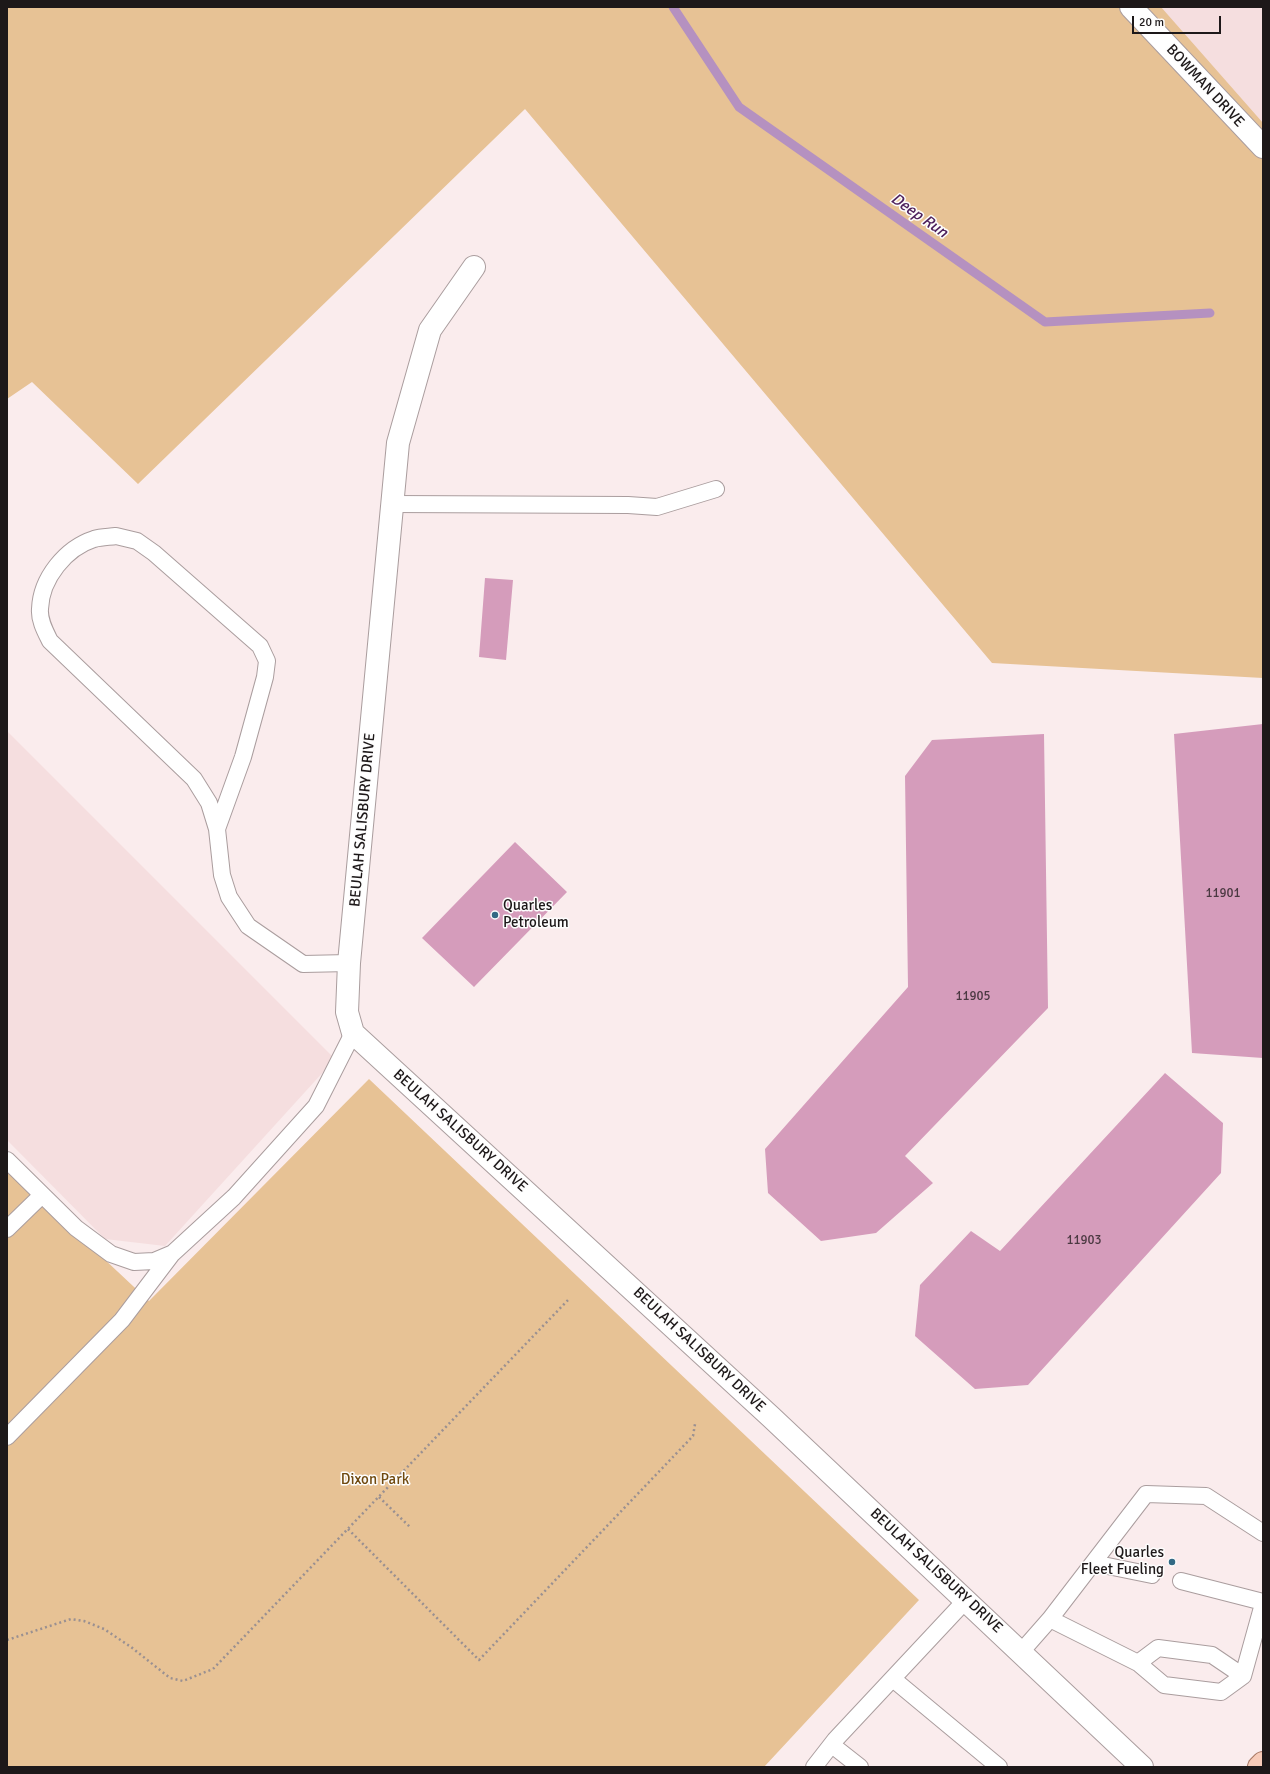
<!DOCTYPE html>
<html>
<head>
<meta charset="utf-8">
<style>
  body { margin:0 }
  #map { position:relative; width:1270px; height:1774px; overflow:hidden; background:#faeced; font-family:Signika,sans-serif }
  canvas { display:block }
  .frame { position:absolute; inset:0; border:8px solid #1d1819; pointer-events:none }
  .scale { position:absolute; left:1132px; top:16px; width:89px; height:18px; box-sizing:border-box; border:2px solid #1d1819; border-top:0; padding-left:5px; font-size:12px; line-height:14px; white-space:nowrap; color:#1d1819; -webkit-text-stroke:3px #fdfdfd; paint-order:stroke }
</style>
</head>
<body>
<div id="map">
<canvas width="1270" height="1774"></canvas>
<div class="frame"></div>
<div class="scale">20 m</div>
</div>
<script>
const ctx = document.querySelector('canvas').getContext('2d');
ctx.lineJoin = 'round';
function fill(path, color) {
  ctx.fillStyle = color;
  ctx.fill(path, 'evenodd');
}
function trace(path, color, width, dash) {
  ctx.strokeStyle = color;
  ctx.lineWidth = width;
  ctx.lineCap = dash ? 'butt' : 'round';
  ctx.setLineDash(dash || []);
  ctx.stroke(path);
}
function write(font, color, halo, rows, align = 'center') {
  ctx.font = font + ' Signika,sans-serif';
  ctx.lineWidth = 3;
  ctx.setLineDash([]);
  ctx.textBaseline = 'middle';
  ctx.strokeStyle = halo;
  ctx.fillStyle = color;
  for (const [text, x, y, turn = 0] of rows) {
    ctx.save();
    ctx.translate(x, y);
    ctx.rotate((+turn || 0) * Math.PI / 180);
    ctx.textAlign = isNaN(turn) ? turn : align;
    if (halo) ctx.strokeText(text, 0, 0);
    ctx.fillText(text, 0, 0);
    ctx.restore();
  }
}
fill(new Path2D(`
  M1048 7H1263V224Z
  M7 731 335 1059 165 1246 105 1239 7 1140Z`), '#f5dedf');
fill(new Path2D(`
  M7 7H1161L1263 123V678L992 663 525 109 138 484 32 382 7 399Z
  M369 1079 919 1600 764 1767H7V1168L149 1301Z`), '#e7c295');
trace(new Path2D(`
  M673 7 739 107 1045 322 1210 313`), '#b591c0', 9);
fill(new Path2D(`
  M485 578 513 580 506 660 479 657Z
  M1263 724V1058L1192 1053 1174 734Z
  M1044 734 1048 1008 905 1156 933 1183 876 1233 821 1241 768 1193 765 1149 908 987 905 776 932 740Z
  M515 842 567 892 474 987 422 938Z
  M1165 1073 1223 1123 1221 1173 1028 1385 975 1389 915 1336 920 1285 971 1231 1000 1251Z`), '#d59cbb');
const service = new Path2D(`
  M392 504 628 505 657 507 716 489
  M116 536 137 541 154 553 260 646 267 661 265 677 243 757 217 829 209 803 194 779 50 641C45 631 39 620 40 609 41 578 66 548 94 539 101 537 109 537 116 536Z
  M217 829 222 875 229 897 248 926 303 964 349 963
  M7 1160 76 1228 111 1254 134 1262 154 1261 173 1253 234 1197 316 1106 353 1033
  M7 1229 42 1195
  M7 1437 122 1320 172 1254
  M1093 1563 1146 1494 1206 1496 1263 1533
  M1181 1581 1263 1602
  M1050 1619 1138 1663 1164 1685 1221 1692 1243 1676 1263 1604
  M1021 1652 1050 1619 1093 1563 1152 1575
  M1138 1663 1158 1648 1212 1655 1243 1676
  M893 1679 999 1767
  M832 1745 860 1767
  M814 1767 835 1740 966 1600`);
const minor = new Path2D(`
  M1131 7 1263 147
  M474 267 430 330 398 443 349 963 347 1012 353 1033 771 1417 1142 1767`);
const primary = new Path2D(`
  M1259 1767 1263 1763`);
trace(service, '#aa9d9e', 18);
trace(minor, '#aa9d9e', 24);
trace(primary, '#a77663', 24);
trace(new Path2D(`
  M379 1497 411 1528
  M348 1529 479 1660 693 1436 695 1424
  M7 1640 71 1619 84 1621 104 1629 131 1647 170 1678 183 1681 213 1669 568 1300`), '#9a9091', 2.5, [2, 3]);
trace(service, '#fff', 16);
trace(minor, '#fff', 22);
trace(primary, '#f7cbb9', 22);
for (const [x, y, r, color] of [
  [495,915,4,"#326984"],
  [1172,1562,4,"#326984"]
]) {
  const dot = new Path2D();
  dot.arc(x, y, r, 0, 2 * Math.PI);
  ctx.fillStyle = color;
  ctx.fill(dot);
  trace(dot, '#fdfdfd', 1.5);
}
write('13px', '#4b3942', null, [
  ["11901",1223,894],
  ["11905",973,997],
  ["11903",1084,1241]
]);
write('15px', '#1d1819', '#fdfdfd', [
  ["BOWMAN DRIVE",1205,86,47],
  ["BEULAH SALISBURY DRIVE",363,820,-85],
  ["BEULAH SALISBURY DRIVE",460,1131,42],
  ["BEULAH SALISBURY DRIVE",699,1350,43],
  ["BEULAH SALISBURY DRIVE",936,1571,43]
]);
write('15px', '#1d1819', '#fdfdfd', [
  ["Quarles",503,906],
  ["Petroleum",503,923],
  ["Quarles",1164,1553,"right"],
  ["Fleet Fueling",1164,1570,"right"]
], 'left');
write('15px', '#6f490f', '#fdfdfd', [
  ["Dixon Park",375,1480]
]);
write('italic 16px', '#4f225d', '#fdfdfd', [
  ["Deep Run",919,216,35]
]);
</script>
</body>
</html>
